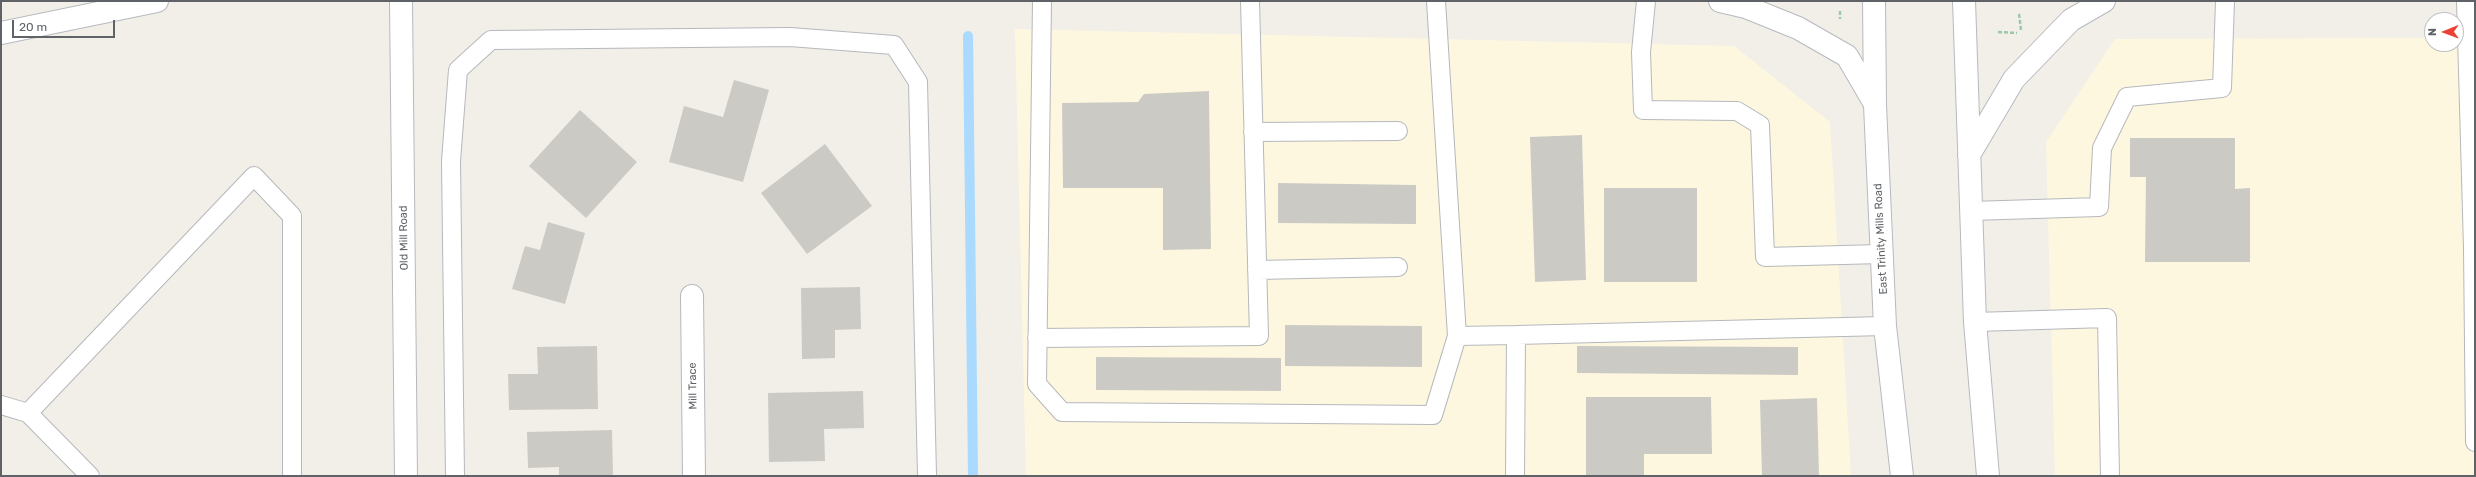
<!DOCTYPE html>
<html>
<head>
<meta charset="utf-8">
<style>
  body { margin:0 }
  #map { position:relative; width:2476px; height:477px; overflow:hidden; background:#f1efe8; font-family:Rubik,sans-serif }
  canvas { display:block }
  .frame { position:absolute; inset:0; border:2px solid #5f6368; pointer-events:none }
  .north { position:absolute; left:2424px; top:12px; width:40px; height:40px; box-sizing:border-box; background:#fff; border:1px solid #bfc1c3; border-radius:50%; rotate:269deg; font-size:11px; font-weight:700; line-height:16px; text-align:center; color:#5f6368 }
  .north::after { content:''; display:block; margin:auto; width:14px; height:18px; background:#ea4335; clip-path:polygon(50% 0,100% 100%,50% 72%,0 100%) }
  .scale { position:absolute; left:12px; top:20px; width:103px; height:18px; box-sizing:border-box; border:2px solid #5f6368; border-top:0; padding-left:5px; font-size:12px; line-height:14px; white-space:nowrap; color:#5f6368; -webkit-text-stroke:3px #fff; paint-order:stroke }
</style>
</head>
<body>
<div id="map">
<canvas width="2476" height="477"></canvas>
<div class="frame"></div>
<div class="north">N</div>
<div class="scale">20 m</div>
</div>
<script>
const ctx = document.querySelector('canvas').getContext('2d');
ctx.lineJoin = 'round';
function fill(path, color) {
  ctx.fillStyle = color;
  ctx.fill(path, 'evenodd');
}
function trace(path, color, width, dash) {
  ctx.strokeStyle = color;
  ctx.lineWidth = width;
  ctx.lineCap = dash ? 'butt' : 'round';
  ctx.setLineDash(dash || []);
  ctx.stroke(path);
}
function write(font, color, halo, rows, align = 'center') {
  ctx.font = font + ' Rubik,sans-serif';
  ctx.lineWidth = 3;
  ctx.setLineDash([]);
  ctx.textBaseline = 'middle';
  ctx.strokeStyle = halo;
  ctx.fillStyle = color;
  for (const [text, x, y, turn = 0] of rows) {
    ctx.save();
    ctx.translate(x, y);
    ctx.rotate((+turn || 0) * Math.PI / 180);
    ctx.textAlign = isNaN(turn) ? turn : align;
    if (halo) ctx.strokeText(text, 0, 0);
    ctx.fillText(text, 0, 0);
    ctx.restore();
  }
}
fill(new Path2D(`
  M1015 29 1734 46 1830 122 1851 476H1026Z
  M2456 37H2475V476H2055L2046 142 2115 39 2432 38V44H2456Z`), '#fef7e0');
trace(new Path2D(`
  M968 36 973 476`), '#aadaff', 10);
fill(new Path2D(`
  M734 80 769 90 743 182 669 162 684 106 723 117Z
  M1209 91 1211 249 1163 250V188H1063L1062 103 1138 102 1144 94Z
  M580 110 637 162 586 218 529 166Z
  M1582 135 1586 280 1535 282 1530 137Z
  M2130 138H2235V189L2250 188V262H2145L2146 177H2130Z
  M825 144 872 206 807 254 761 193Z
  M1278 183 1416 185V224L1278 223Z
  M1604 188H1697V282H1604Z
  M548 222 585 233 565 304 512 289 525 246 540 250Z
  M860 287 861 329 835 330V358L802 359 801 288Z
  M1285 325 1422 326V367L1285 366Z
  M597 346 598 409 509 410 508 374H538L537 347Z
  M1577 346 1798 347V375L1577 373Z
  M1096 357 1281 358V391L1096 390Z
  M863 391 864 428 824 429 825 461 769 462 768 393Z
  M1586 397H1711L1712 454H1644V476H1586Z
  M1817 398 1819 476H1762L1760 400Z
  M612 430 613 476H559V467L528 468 527 432Z`), '#cccac5');
const lane = new Path2D(`
  M1042 1 1037 384 1062 412 1433 415 1457 336
  M1436 1 1457 336 1516 335
  M1646 1 1641 52 1643 110 1737 111 1760 125 1765 257 1882 254
  M2466 1 2473 248 2475 442
  M1253 132 1398 131
  M1971 211 2099 207 2102 148 2127 97 2222 88 2225 1
  M1257 270 1398 267
  M1975 322 2107 318 2110 476
  M1037 338 1259 336 1250 1
  M1 405 28 413 90 476
  M28 413 254 176 292 216V476
  M455 476 451 161 458 70 491 40 790 37 894 45 918 82 927 476
  M1515 476 1516 335 1885 326`);
const street = new Path2D(`
  M692 296 694 476`);
const secondary = new Path2D(`
  M401 1 406 476
  M1720 1 1746 7 1798 28 1847 56 1875 104
  M1874 1 1875 105 1885 326 1902 476
  M1964 1 1975 322 1988 476
  M1 33 157 1
  M1969 155 2014 79 2071 20 2104 1`);
trace(lane, '#b5b8bc', 20);
trace(street, '#b5b8bc', 24);
trace(secondary, '#b6babf', 24);
trace(new Path2D(`
  M1840 11V19
  M2019 14 2021 30
  M1998 32 2017 33`), '#9cc7a9', 2.5, [4, 2]);
trace(lane, '#fff', 18);
trace(street, '#fff', 22);
trace(secondary, '#fff', 22);
write('11px', '#5f6368', '#fff', [
  ["Old Mill Road",404,238,-91],
  ["East Trinity Mills Road",1881,239,-93],
  ["Mill Trace",693,386,-91]
]);
</script>
</body>
</html>
